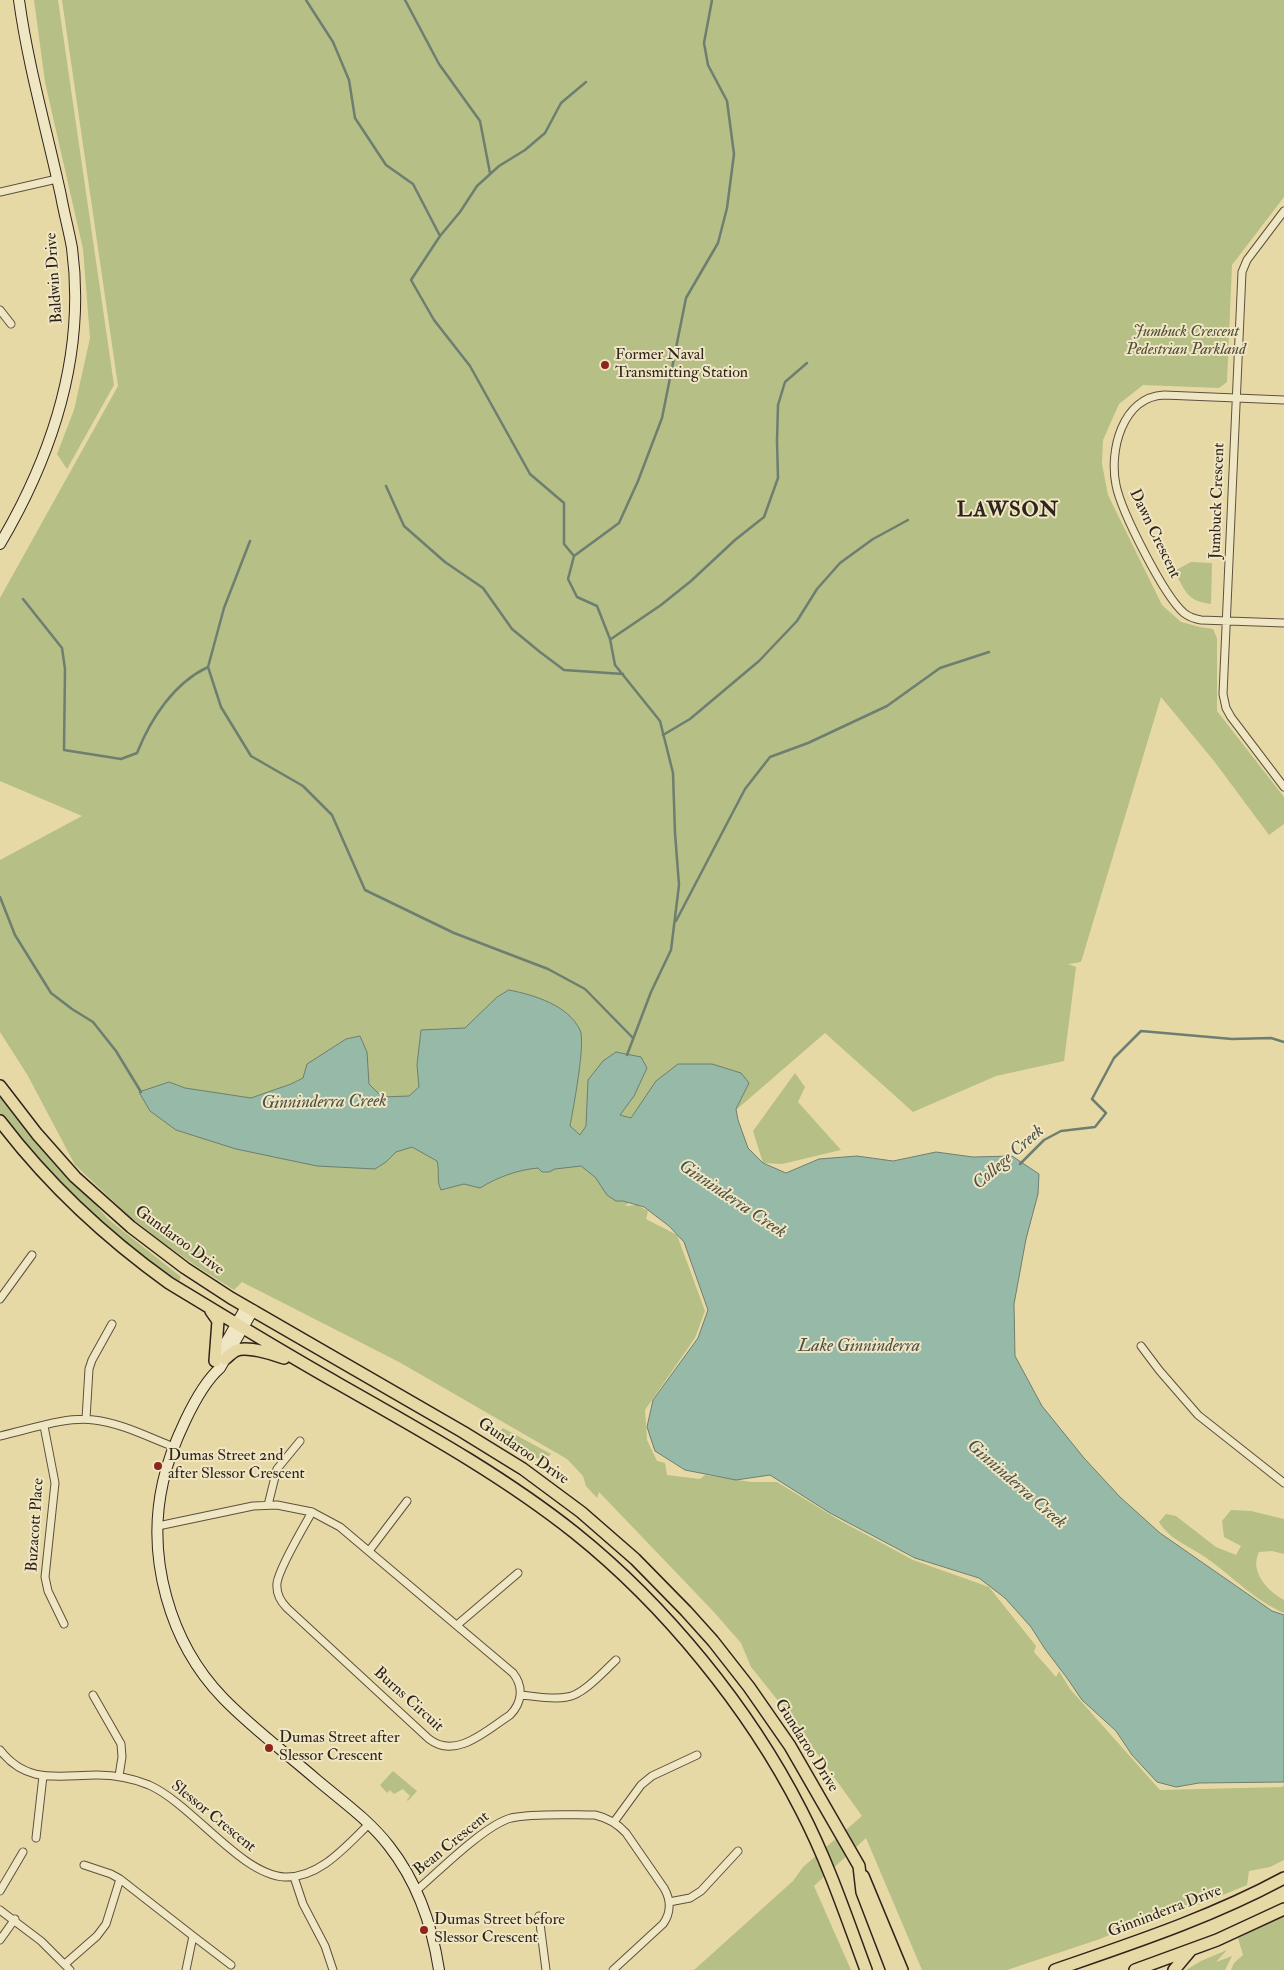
<!DOCTYPE html>
<html>
<head>
<meta charset="utf-8">
<style>
  body { margin:0 }
  canvas { display:block; background:#e7d9a5 }
</style>
</head>
<body>
<canvas width="1284" height="1970"></canvas>
<script>
const ctx = document.querySelector('canvas').getContext('2d');
ctx.lineJoin = 'round';
function fill(path, color) {
  ctx.fillStyle = color;
  ctx.fill(path, 'evenodd');
}
function trace(path, color, width, dash) {
  ctx.strokeStyle = color;
  ctx.lineWidth = width;
  ctx.lineCap = dash ? 'butt' : 'round';
  ctx.setLineDash(dash || []);
  ctx.stroke(path);
}
function write(font, color, halo, rows, align = 'center') {
  ctx.font = font + ' "IM FELL Double Pica",serif';
  ctx.lineWidth = 4;
  ctx.setLineDash([]);
  ctx.textBaseline = 'middle';
  ctx.strokeStyle = halo;
  ctx.fillStyle = color;
  for (const [text, x, y, turn = 0] of rows) {
    ctx.save();
    ctx.translate(x, y);
    ctx.rotate((+turn || 0) * Math.PI / 180);
    ctx.textAlign = isNaN(turn) ? turn : align;
    if (halo) ctx.strokeText(text, 0, 0);
    ctx.fillText(text, 0, 0);
    ctx.restore();
  }
}
fill(new Path2D(`
  M34 0H58L114 385 67 469 57 454 74 410 90 338 83 249 45 82Z
  M62 0H1284V197L1232 265 1227 382 1219 388 1143 385 1119 404 1103 440 1102 464 1108 495 1162 605 1181 622 1200 627 1213 629 1217 638V711L1284 797V824L1269 835 1214 761 1161 697 1081 962 1068 964 1076 967 1064 1061 996 1076 913 1112 825 1033 625 1206 637 1205 648 1211 646 1219 677 1235 705 1311 695 1338 645 1410 647 1440 657 1461 665 1463 667 1475 700 1479 705 1475 751 1482H777L839 1520 913 1560 989 1587 1036 1646 1034 1652 1056 1677 1059 1671 1070 1689 1160 1790 1282 1787 1284 1785V1860L1270 1867 1249 1871 1247 1885 1201 1904 1171 1911 1097 1940 1007 1970H922L866 1838 814 1886 851 1970H694L793 1881 803 1867 862 1816 808 1741V1739L786 1706 784 1708 751 1667 741 1643 713 1611 599 1492 597 1498 586 1486 583 1476 567 1459 399 1362 242 1282 234 1290 196 1266 162 1242 130 1217 75 1165 28 1076 0 1032V860L82 816 0 781V598L118 386Z
  M1191 562 1212 563 1211 604C1186 601 1186 591 1174 571Z
  M795 1073 805 1087 798 1102 841 1150 782 1164 763 1163 753 1131Z
  M0 1094 108 1219 181 1277 178 1283C123 1243 74 1199 28 1149 22 1142 2 1121 0 1113 0 1108 0 1099 0 1094Z
  M503 1428 551 1454 542 1461 496 1436Z
  M1231 1510 1251 1511 1284 1519V1554L1272 1551 1259 1552C1249 1572 1268 1591 1284 1600V1613C1254 1600 1231 1575 1205 1557 1189 1546 1169 1539 1159 1522L1166 1514 1176 1516 1216 1547 1236 1555 1241 1546 1224 1537 1222 1521Z
  M393 1771 417 1791 408 1801 407 1800 410 1796 403 1789 394 1794 390 1790 387 1793 380 1785Z
  M1284 1916V1970H1231L1234 1963 1243 1955 1238 1938Z
  M1227 1950 1216 1962 1232 1956 1225 1970H1186L1201 1961Z`), '#b5bf86');
const water = new Path2D(`
  M509 990C534 995 568 1005 580 1030 586 1043 573 1109 570 1126L580 1135 586 1126 588 1080 603 1061 616 1052 641 1057 647 1068 634 1096 620 1115 631 1118 656 1081 678 1064H712L741 1073 749 1083 736 1109 738 1120 748 1148 763 1163 786 1173 819 1159 857 1156 893 1161 936 1152 973 1157 1012 1156 1039 1174 1038 1194 1026 1239 1014 1304 1015 1356 1042 1406 1084 1458 1120 1497 1160 1533 1272 1611 1284 1615V1782L1199 1783 1176 1787 1157 1782 1132 1755 1116 1731 1082 1700 1067 1678 1045 1649 1031 1627 1005 1598 979 1578 915 1558 830 1513 770 1475 736 1480 685 1470 655 1451 647 1427 653 1400 698 1338 708 1310 684 1242 669 1226 644 1207 623 1201H616L607 1195 595 1177 581 1166 555 1169 549 1172H542L538 1168C517 1170 498 1177 480 1188L464 1184 441 1190C436 1180 440 1172 437 1161L412 1147 396 1152 386 1162 375 1169 317 1166 236 1149 176 1130 150 1111 139 1092 169 1082 185 1088 251 1098 291 1084 303 1078 307 1064 346 1039 360 1036 367 1052 369 1084 382 1097 409 1096 419 1087 417 1065 421 1030 465 1028 496 998Z`);
fill(water, '#97baa8');
trace(water, '#6e7e70', 1);
trace(new Path2D(`
  M306 0 333 42 349 80 355 118 386 165 413 184 440 236 411 280 434 320 470 366 530 474 564 503V544L574 556 568 579 577 597 597 606 610 639 615 665 660 721 673 773 675 833 679 885 671 950 651 992 627 1055
  M405 0 439 64 480 121 490 173
  M440 236 460 212 477 186 499 166 525 150 545 133 561 103 586 82
  M386 486 404 526 445 562 483 588 512 629 540 652 564 670 623 674
  M250 541 224 608 208 667 221 707 251 756 303 786 332 815 365 890 454 933 548 969 585 989 633 1038
  M574 556 619 523 638 481 662 418 686 298 718 243 727 208 734 154 727 101 708 65 704 43 712 0
  M23 599 62 648 65 669 64 750 121 759 137 753C151 718 174 683 208 667
  M611 639 661 605 691 581 735 540 764 517 778 478 777 441 778 405 785 382 807 363
  M663 735 690 719 759 661 797 621 817 589 840 563 873 539 908 520
  M0 897 15 935 51 993 72 1009 93 1022 116 1051 141 1092
  M676 921 745 789 770 757 808 743 887 706 940 668 989 652
  M1020 1164 1044 1140 1061 1131 1095 1127 1106 1113 1092 1099 1114 1058 1141 1031 1232 1039 1271 1038 1284 1042`), '#6e7e70', 2.5);
const street = new Path2D(`
  M0 192 57 179
  M1284 211 1247 260 1242 272 1223 694 1226 708 1231 717 1284 787
  M0 310 11 324
  M1284 400 1164 395C1122 397 1109 451 1116 485 1121 511 1164 596 1184 613 1189 617 1195 619 1201 620L1284 623
  M0 1299 32 1255
  M1141 1346 1159 1370 1198 1415 1284 1483
  M86 1419 89 1369 92 1360 112 1324
  M44 1426 55 1483 45 1577 48 1591 64 1624
  M0 1436C28 1430 66 1416 94 1420 121 1423 148 1437 174 1447
  M268 1505 277 1469 300 1441
  M158 1526 253 1506 277 1505 312 1512C303 1528 279 1568 277 1583 276 1593 280 1601 287 1608L429 1739C456 1760 487 1730 510 1715 522 1703 524 1687 513 1673L340 1527 312 1512
  M369 1551 407 1501
  M457 1625 518 1573
  M93 1695 121 1744 122 1757 119 1776
  M520 1695C535 1696 552 1700 567 1697 583 1695 604 1671 616 1660
  M0 1750C27 1785 59 1775 97 1775 115 1775 132 1778 149 1785 192 1804 241 1875 285 1877 320 1878 346 1846 369 1824
  M614 1822 641 1785 652 1776 697 1755
  M36 1838 43 1776
  M84 1865 111 1874 120 1879
  M294 1877 303 1904 325 1946 333 1970
  M417 1890C439 1871 485 1825 511 1818 534 1813 570 1815 595 1815 608 1818 617 1823 626 1833L664 1888C671 1900 671 1913 663 1924L613 1970
  M0 1891 23 1852
  M669 1902 690 1898 701 1891 738 1851
  M0 1910 41 1941 70 1970
  M539 1916 546 1970
  M193 1936 231 1965
  M0 1940 15 1919
  M65 1964 97 1936 106 1924 120 1879 193 1936 186 1970`);
const secondary = new Path2D(`
  M0 544C53 454 86 354 72 248 69 231 64 213 61 196 47 131 28 66 19 0
  M253 1310 220 1368C196 1389 170 1450 163 1482 146 1557 169 1642 223 1698 252 1728 286 1753 317 1780 342 1801 369 1820 389 1846 418 1883 432 1924 439 1970
  M216 1360 246 1307`);
const primary = new Path2D(`
  M0 1086 37 1134 75 1177 131 1227 185 1268 231 1298 463 1432 523 1469 581 1512 635 1559 686 1611 713 1641 749 1687 790 1746 859 1866 862 1892 892 1970
  M0 1121C48 1184 105 1237 169 1283 225 1317 282 1352 339 1384 420 1430 502 1475 575 1533 665 1605 749 1708 801 1810 828 1862 846 1916 866 1970
  M211 1311 218 1321 215 1361
  M225 1359C228 1357 231 1353 235 1351 245 1345 273 1354 284 1358
  M863 1876 902 1970
  M1055 1970C1133 1943 1212 1917 1284 1878
  M1135 1970 1217 1940 1284 1909
  M1174 1970 1190 1951`);
trace(street, '#5e503e', 9);
trace(secondary, '#30231c', 12);
trace(primary, '#30231c', 14);
trace(street, '#efe6c4', 7);
trace(secondary, '#efe6c4', 10);
trace(primary, '#e7d9a5', 11);
for (const [x, y, r, color] of [
  [605,365,5,"#8f2418"],
  [158,1466,5,"#8f2418"],
  [269,1748,5,"#8f2418"],
  [424,1930,5,"#8f2418"]
]) {
  const dot = new Path2D();
  dot.arc(x, y, r, 0, 2 * Math.PI);
  ctx.fillStyle = color;
  ctx.fill(dot);
  trace(dot, '#efe6c4', 2);
}
write('16px', '#30231c', '#efe6c4', [
  ["Baldwin Drive",55,278,-94],
  ["Jumbuck Crescent",1218,501,-88],
  ["Dawn Crescent",1154,534,64],
  ["Gundaroo Drive",179,1241,36],
  ["Gundaroo Drive",523,1452,34],
  ["Buzacott Place",36,1525,-86],
  ["Burns Circuit",408,1700,42],
  ["Gundaroo Drive",806,1746,58],
  ["Slessor Crescent",213,1817,39],
  ["Bean Crescent",452,1844,-39],
  ["Ginninderra Drive",1165,1912,-21]
]);
write('italic 16px', '#514a36', '#efe6c4', [
  ["Jumbuck Crescent",1186,333],
  ["Pedestrian Parkland",1186,351]
]);
write('16px', '#30231c', '#efe6c4', [
  ["Former Naval",615,356],
  ["Transmitting Station",615,374],
  ["Dumas Street 2nd",168,1457],
  ["after Slessor Crescent",168,1475],
  ["Dumas Street after",279,1739],
  ["Slessor Crescent",279,1757],
  ["Dumas Street before",434,1921],
  ["Slessor Crescent",434,1939]
], 'left');
write('italic 18px', '#4f5046', '#efe6c4', [
  ["Ginninderra Creek",324,1103,-1],
  ["College Creek",1009,1158,-41],
  ["Ginninderra Creek",732,1200,34],
  ["Lake Ginninderra",859,1347],
  ["Ginninderra Creek",1016,1485,41]
]);
ctx.letterSpacing = '1px';
write('bold 21px', '#30231c', '#efe6c4', [
  ["LAWSON",1008,511]
]);
ctx.letterSpacing = '0px';
</script>
</body>
</html>
